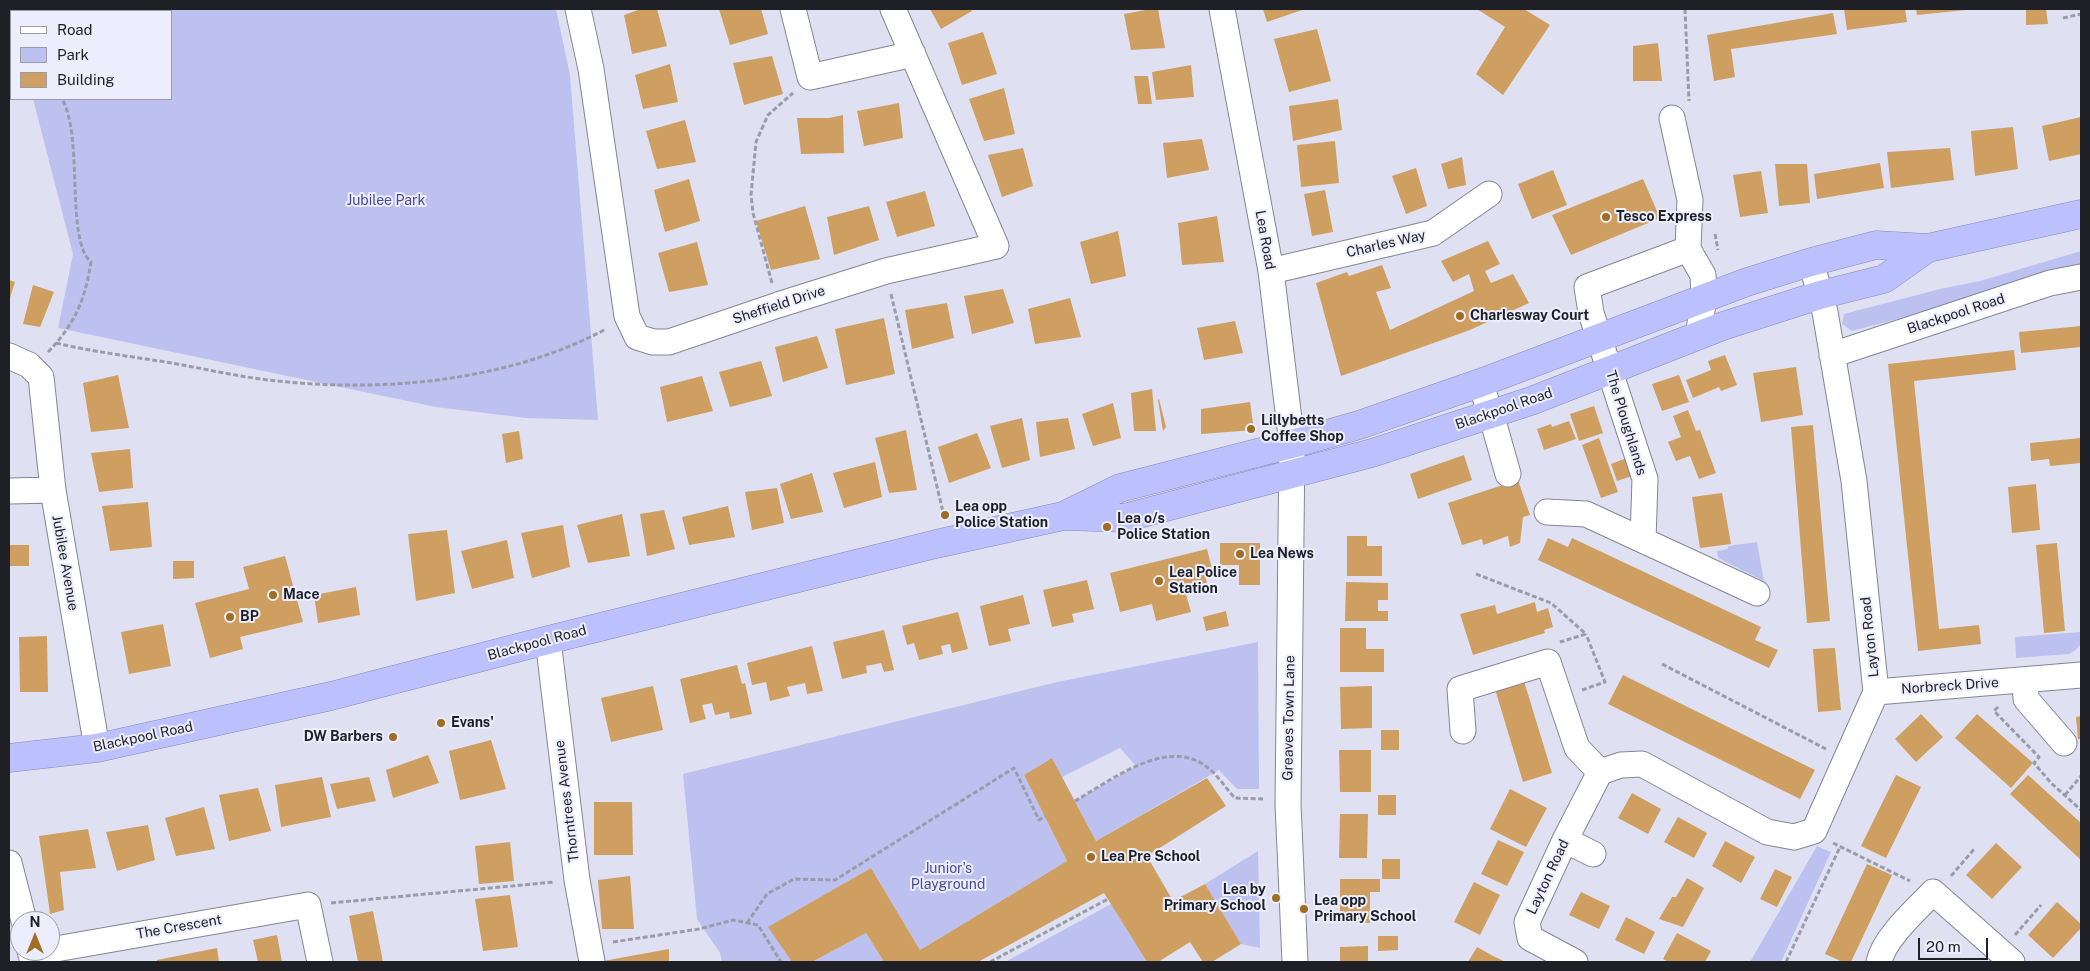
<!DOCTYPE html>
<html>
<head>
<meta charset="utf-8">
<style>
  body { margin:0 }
  #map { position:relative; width:2090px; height:971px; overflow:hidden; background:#dfe1f3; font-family:"Public Sans",sans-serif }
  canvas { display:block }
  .frame { position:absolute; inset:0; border:10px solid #1f2026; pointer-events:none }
  .legend { position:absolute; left:10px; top:10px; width:162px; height:90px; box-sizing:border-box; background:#edeefd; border:1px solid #9b9ca7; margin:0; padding:6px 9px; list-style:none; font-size:15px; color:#1f2026 }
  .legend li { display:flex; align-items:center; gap:10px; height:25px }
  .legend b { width:25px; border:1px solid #9b9ca7 }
  .north { position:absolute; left:10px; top:911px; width:50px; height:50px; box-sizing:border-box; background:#edeefd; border:1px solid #9b9ca7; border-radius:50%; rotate:0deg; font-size:14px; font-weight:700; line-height:20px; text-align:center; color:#1f2026 }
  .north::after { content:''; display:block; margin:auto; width:18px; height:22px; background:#9f6e23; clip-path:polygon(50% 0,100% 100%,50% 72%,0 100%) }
  .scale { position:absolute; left:1918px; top:938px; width:70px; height:22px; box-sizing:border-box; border:2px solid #1f2026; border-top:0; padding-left:6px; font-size:15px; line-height:18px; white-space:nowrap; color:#1f2026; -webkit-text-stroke:4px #edeefd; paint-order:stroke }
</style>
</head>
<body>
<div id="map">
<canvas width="2090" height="971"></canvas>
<div class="frame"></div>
<ul class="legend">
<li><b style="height:6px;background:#fff"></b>Road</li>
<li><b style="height:14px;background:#bdc1f0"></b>Park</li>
<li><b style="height:14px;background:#ce9f61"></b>Building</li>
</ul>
<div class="north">N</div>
<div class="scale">20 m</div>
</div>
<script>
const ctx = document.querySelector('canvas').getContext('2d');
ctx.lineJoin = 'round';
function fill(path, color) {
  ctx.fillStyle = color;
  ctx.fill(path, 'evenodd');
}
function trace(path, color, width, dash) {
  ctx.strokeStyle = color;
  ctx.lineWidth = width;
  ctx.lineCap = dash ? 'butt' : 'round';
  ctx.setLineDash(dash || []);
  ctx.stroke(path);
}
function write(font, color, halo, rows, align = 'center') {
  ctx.font = font + ' "Public Sans",sans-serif';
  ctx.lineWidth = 4;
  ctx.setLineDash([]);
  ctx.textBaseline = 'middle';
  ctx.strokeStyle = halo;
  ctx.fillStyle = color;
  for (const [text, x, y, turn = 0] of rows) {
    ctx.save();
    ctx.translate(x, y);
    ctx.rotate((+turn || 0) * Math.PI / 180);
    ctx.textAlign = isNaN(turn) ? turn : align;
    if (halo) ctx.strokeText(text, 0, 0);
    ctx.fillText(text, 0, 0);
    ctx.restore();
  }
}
fill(new Path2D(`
  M111 9H556L570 75 598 420 526 418 436 407 58 328 73 254 33 99H171V11H104Z
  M2081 251V271L1852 331 1842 324 1844 314 1940 289 1980 281Z
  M1757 542 1764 581 1718 558 1717 551 1728 549V546Z
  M2081 632V644L2076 650 2069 654 2016 658 2015 637Z
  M1258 642 1259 789H1237L1219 770 1096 841 1075 801 1136 766 1120 748 1062 777 1052 758 1024 775 1067 861 920 950 871 868 769 927 792 962H722L720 953 697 919 683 774 1057 682Z
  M1817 846 1831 852 1781 962H1750Z
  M1258 851 1260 948 1241 944 1205 884Z
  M1111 904 1147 962H1005Z
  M866 933 884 962H812Z`), '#bdc1f0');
fill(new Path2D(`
  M641 9H657L667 46 632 54 624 15Z
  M719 9H761L768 34 730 45Z
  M930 9H970L972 11 941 29Z
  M1151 9H1158L1165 48 1131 50 1124 14Z
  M1263 9H1305L1267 22Z
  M1477 9H1524L1550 25 1503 95 1476 74 1505 27Z
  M1844 9H1905L1907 22 1847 30Z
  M1916 9H1966V10L1917 15Z
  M2026 9H2046L2048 24 2026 25Z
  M1833 13 1837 34 1731 49 1735 77 1714 81 1707 35Z
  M1317 29 1331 81 1289 92 1274 39Z
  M983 32 997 74 962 85 948 43Z
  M1658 43 1662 81H1633V46Z
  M772 56 783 94 744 105 733 63Z
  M670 64 678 102 643 109 635 75Z
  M1191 65 1194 97 1156 100 1152 72Z
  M1134 76H1148L1152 104H1138Z
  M1004 88 1015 134 984 141 969 99Z
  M1338 99 1342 130 1293 141 1289 106Z
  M899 103 903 138 864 146 857 111Z
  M843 115 844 153 801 154 797 118H829Z
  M2081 117V154L2049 161 2042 126Z
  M685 120 696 162 657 169 646 131Z
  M2013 127 2018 169 1975 176 1971 131Z
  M1202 139 1209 170 1167 178 1163 143Z
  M1335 141 1339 183 1301 187 1297 145Z
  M1023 148 1033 186 1002 197 988 155Z
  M1950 148 1954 180 1891 188 1887 152Z
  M1462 157 1466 185 1448 189 1441 164Z
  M1880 163 1884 188 1817 199 1814 174Z
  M1775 164H1807L1810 203 1779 206Z
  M1416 168 1427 206 1406 214 1392 176Z
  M1553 170 1567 205 1532 219 1518 184Z
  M1761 171 1768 213 1740 217 1733 175Z
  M689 179 700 221 665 232 654 190Z
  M1643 179 1660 218 1571 255 1552 215Z
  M1325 190 1333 232 1312 236 1304 194Z
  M925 191 935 226 897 237 886 202Z
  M805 206 820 259 771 270 756 221Z
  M869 206 879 240 834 255 827 217Z
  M1217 216 1224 262 1182 265 1178 223Z
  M1118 231 1126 276 1091 284 1080 242Z
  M1488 241 1500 264 1485 271 1491 283 1513 274 1529 303 1470 330 1341 376 1316 283 1347 272 1349 276 1382 265 1391 288 1376 292 1390 330 1474 291 1469 274 1453 282 1441 261Z
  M697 242 708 285 669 292 658 253Z
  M9 280 15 282 9 301Z
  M33 285 54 292 40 327 23 324Z
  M1003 289 1014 323 972 334 964 296Z
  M1070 298 1081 337 1035 344 1028 309Z
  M947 303 954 338 912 349 905 310Z
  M884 318 895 374 846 385 835 329Z
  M1235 321 1243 353 1204 360 1197 328Z
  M2081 326V347L2021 353 2019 332Z
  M817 336 828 368 783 382 775 347Z
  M2014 350 2016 370 1914 381 1939 629 1979 625 1981 644 1918 651 1888 364Z
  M1725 355 1737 385 1721 391 1719 387 1693 398 1686 380 1711 370 1708 361Z
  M761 361 772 396 730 407 719 372Z
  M1796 367 1803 415 1761 422 1753 373Z
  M118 375 129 428 91 432 83 383Z
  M1679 375 1689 402 1662 411 1652 384Z
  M702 376 713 411 667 422 660 387Z
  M1152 389 1156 431H1134L1131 393Z
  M1159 399 1166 427 1163 431 1158 400Z
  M1250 402 1254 430 1201 434V409Z
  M1113 403 1121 438 1093 446 1082 414Z
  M1594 406 1603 433 1579 441 1570 414Z
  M1688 410 1696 431 1700 430 1716 473 1699 479 1690 456 1676 461 1668 442 1681 437 1673 416Z
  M1022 418 1030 460 1002 468 990 426Z
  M1068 418 1075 449 1040 457 1036 422Z
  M1569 421 1576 439 1544 450 1537 429 1551 424 1552 427Z
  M1813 425 1830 621 1807 623 1791 427Z
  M906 430 917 490 889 493 875 438Z
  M519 431 523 459 506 463 502 434Z
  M977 433 991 468 949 483 938 447Z
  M1599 438 1618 492 1601 498 1582 445Z
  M2081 438V463L2050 466 2049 459 2031 461 2030 443Z
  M130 449 133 488 99 492 91 453Z
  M1464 455 1472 480 1418 499 1410 474Z
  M1632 456 1638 474 1617 481 1611 464Z
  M875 462 882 497 844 508 833 473Z
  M812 473 823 512 791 519 780 484Z
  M1518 480 1530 515 1523 517 1520 543 1510 547 1508 536 1483 545 1482 539 1462 545 1448 503Z
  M2036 484 2040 530 2012 533 2008 487Z
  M777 488 784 523 752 530 745 492Z
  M1722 493 1731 544 1700 548 1692 497Z
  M148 502 152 547 110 551 102 506Z
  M728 506 735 537 689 545 682 517Z
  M664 510 675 549 647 556 640 514Z
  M622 514 630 556 588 563 577 525Z
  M563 525 570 567 532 578 521 533Z
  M447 530 455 593 416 601 408 534Z
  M1347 536H1367V546H1382V576H1347Z
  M1548 538 1568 547 1572 538 1761 627 1755 640 1778 650 1769 668 1538 560Z
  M507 540 514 578 472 589 461 551Z
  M1220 543H1260V585H1239V565H1220Z
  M2057 543 2065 631 2044 633 2036 545Z
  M9 545H29V566H9Z
  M1207 549 1212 569 1204 571 1208 588 1186 594 1191 612 1156 621 1152 604 1120 612 1110 573Z
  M285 556 303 622 240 637 243 649 210 658 195 603 249 589 243 567Z
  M173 561H194V578L173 579Z
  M1087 580 1094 609 1072 614 1074 622 1052 627 1043 590Z
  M1346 582 1388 583V600H1378V611H1388V621H1345Z
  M356 587 360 615 318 623 314 595Z
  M1023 595 1030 624 1008 629 1011 641 989 646 980 606Z
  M1535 602 1537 612 1548 608 1553 627 1544 630 1545 633 1473 655 1460 614 1495 605 1497 614Z
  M1226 611 1229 626 1206 631 1203 617Z
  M958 612 968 649 952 653 950 644 941 646 943 654 919 660 914 643 907 645 902 626Z
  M163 624 171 666 129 674 121 632Z
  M1340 628H1366V649H1384V672H1340Z
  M884 630 894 670 884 672 881 663 866 666 867 673 842 679 833 642Z
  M47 636 48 692H20L19 637Z
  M812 646 823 691 807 694 805 683 787 687 790 696 770 701 766 682 752 685 747 663Z
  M1835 648 1841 710 1818 712 1813 649Z
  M737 665 742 684 745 683 752 714 730 719 729 712 715 715 712 703 702 705 706 719 690 723 680 679Z
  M1623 675 1815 770 1800 799 1608 704Z
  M1524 681 1552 773 1523 782 1495 689Z
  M653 686 663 730 611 742 601 698Z
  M1372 686V728L1341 729 1340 687Z
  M1921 714 1943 737 1916 762 1895 739Z
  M1977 714 2033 763 2011 788 1955 738Z
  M2081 716V739H2078L2076 717Z
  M1381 730H1399V750H1381Z
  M491 740 506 789 460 800 449 751Z
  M1339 750H1371V792H1340Z
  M428 755 439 783 393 798 386 770Z
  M1052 758 1096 841 1207 778 1226 806 1147 856 1173 901 1205 884 1241 944 1212 962H1203L1190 942 1158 962H1147L1104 893 978 962H884L866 933 812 962H792L768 927 871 868 920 950 1067 861 1024 775Z
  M1896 775 1921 787 1886 858 1861 846Z
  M2028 775 2081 823V860L2010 794Z
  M322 777 331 817 281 827 275 785Z
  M369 777 376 801 337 809 330 784Z
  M258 788 271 831 229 841 219 795Z
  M1510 789 1547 808 1526 847 1490 829Z
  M1632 793 1661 809 1648 834 1618 818Z
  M1378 795H1396V815H1378Z
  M594 802H632L633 855H594Z
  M204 807 215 849 176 856 165 818Z
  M1340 814H1368L1367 858H1339Z
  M1678 817 1707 833 1694 858 1664 842Z
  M148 825 155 860 117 871 106 832Z
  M88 829 96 868 60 872 64 910 50 914 39 836Z
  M1498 840 1524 852 1507 886 1481 874Z
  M1725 841 1755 857 1741 883 1712 866Z
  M510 842 514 881 479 884 475 846Z
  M1996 843 2022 867 1992 899 1966 875Z
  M1382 859H1400V879H1382Z
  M1867 864 1892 875 1851 962H1843L1825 954Z
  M1775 869 1792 877 1777 907 1760 899Z
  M630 876 634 929H602L598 880Z
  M1687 878 1704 888 1683 927 1659 919 1672 897H1676Z
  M1340 879H1380V892H1370V923H1340Z
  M1474 882 1500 895 1480 935 1454 922Z
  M1581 892 1610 906 1599 929 1569 915Z
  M510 895 518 947 483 951 475 899Z
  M2057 902 2081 924V928L2053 958 2028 935Z
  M373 911 383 962H358L349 916Z
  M1626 917 1655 932 1644 954 1615 940Z
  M1677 933 1711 951 1705 962H1669L1663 959Z
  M277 935 282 962H258L253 940Z
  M1378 936H1398V950L1378 951Z
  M1368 946V962H1340V947Z
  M1477 947 1493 956 1506 962H1468Z
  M217 948 219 962H157V960Z
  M669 949V962H603V961Z`), '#ce9f61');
const minor = new Path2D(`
  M578 9 591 69 627 316 637 337 653 342H669L778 305 886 271 996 246 893 9
  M793 9 810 77 913 54
  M1222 9 1271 271 1292 444 1288 804 1295 962
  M1672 118 1690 200 1688 249
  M1271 271 1433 233 1489 194
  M1832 355 2050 283 2081 277
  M9 356 29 365 41 377 53 490 97 748
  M1480 383 1491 414 1508 474
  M9 491 53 490
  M1547 512 1586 514 1757 593
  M1643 540 1645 479 1591 313 1587 287 1688 249 1703 275 1704 298 1698 336
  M548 640 577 880 592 962
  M2025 680 2026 699 2064 743
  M1876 692 2081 675
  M1463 731 1460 689 1548 662 1577 748 1600 772 1621 765 1642 764 1767 832 1794 837 1814 831 1876 692 1854 481 1825 312 1811 262
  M1565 840 1593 854
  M9 863 24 921
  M50 950 308 905 320 962
  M30 951 33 962
  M1575 962 1530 938 1527 922 1565 840 1600 772
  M1879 962C1884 938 1916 910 1933 892L2012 962`);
const highway = new Path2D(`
  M1065 516 1124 518 1372 453 1531 401 1723 326 1820 295 1884 279 1928 248
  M9 758 97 748 331 696 548 640 936 544 1063 516 1120 488 1292 444 1359 425 1480 383 1747 282 1811 262 1876 245 1928 248 2081 214`);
trace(minor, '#848697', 27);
trace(highway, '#8589b2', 29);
trace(new Path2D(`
  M1685 9 1689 101
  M2063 18 2081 14
  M9 21 11 27
  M1715 234 1718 250
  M772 283 753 213 751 195 756 142 768 115 793 93
  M891 294 944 516
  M56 343C94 352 134 357 172 363 210 370 249 379 288 382 393 392 513 379 606 329
  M48 352C75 324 85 300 91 262 65 240 84 136 62 99
  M1476 574 1551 603 1586 634 1560 642
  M1662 664 1826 749
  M1582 690 1605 682 1586 634
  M1998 707 1994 711 2039 757 2034 763 2051 783 2081 810
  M2065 795 2081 776
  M1075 801C1110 781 1167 736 1207 767 1218 775 1226 789 1235 798L1264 799
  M1833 843 1910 881
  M1951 876 1975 848
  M331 903 554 882
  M747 923 767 894 794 879 835 880 1014 768 1039 820 1045 816
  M2015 935 2041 905
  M613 942 699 929 733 920 758 925 781 962
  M990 962 1108 899
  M1786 962 1840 847`), '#9a9ca9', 3, [5, 2.5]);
trace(minor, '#fff', 25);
trace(highway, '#bcc1fe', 28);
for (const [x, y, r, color] of [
  [1606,217,5,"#9f6e23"],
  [1460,316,5,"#9f6e23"],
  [1251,429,5,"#9f6e23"],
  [945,515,5,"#9f6e23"],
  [1107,527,5,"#9f6e23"],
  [1240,554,5,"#9f6e23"],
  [1159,581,5,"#9f6e23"],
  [273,595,5,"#9f6e23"],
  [230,617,5,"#9f6e23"],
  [441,723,5,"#9f6e23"],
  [393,737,5,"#9f6e23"],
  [1091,857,5,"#9f6e23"],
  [1276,898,5,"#9f6e23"],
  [1304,909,5,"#9f6e23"]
]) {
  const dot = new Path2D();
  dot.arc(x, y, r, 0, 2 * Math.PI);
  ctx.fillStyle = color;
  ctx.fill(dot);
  trace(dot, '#edeefd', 2);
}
write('14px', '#4b4999', '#edeefd', [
  ["Jubilee Park",386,201],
  ["Junior's",948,869],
  ["Playground",948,885]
]);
write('bold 14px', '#1f2026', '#edeefd', [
  ["Tesco Express",1616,217],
  ["Charlesway Court",1470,316],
  ["Lillybetts",1261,421],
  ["Coffee Shop",1261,437],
  ["Lea opp",955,507],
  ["Police Station",955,523],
  ["Lea o/s",1117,519],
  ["Police Station",1117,535],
  ["Lea News",1250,554],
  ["Lea Police",1169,573],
  ["Station",1169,589],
  ["Mace",283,595],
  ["BP",240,617],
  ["Evans'",451,723],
  ["DW Barbers",383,737,"right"],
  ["Lea Pre School",1101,857],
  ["Lea by",1266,890,"right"],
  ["Primary School",1266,906,"right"],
  ["Lea opp",1314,901],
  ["Primary School",1314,917]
], 'left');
write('14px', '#1f2026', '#edeefd', [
  ["Lea Road",1265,240,80],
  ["Charles Way",1386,244,-13],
  ["Sheffield Drive",779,305,-18],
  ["Blackpool Road",1956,314,-18],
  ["Blackpool Road",1504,409,-19],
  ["The Ploughlands",1626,423,73],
  ["Jubilee Avenue",65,563,80],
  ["Layton Road",1870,637,-96],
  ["Blackpool Road",537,643,-15],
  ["Norbreck Drive",1950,686,-4],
  ["Greaves Town Lane",1289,718,-89],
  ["Blackpool Road",143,737,-12],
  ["Thorntrees Avenue",567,801,-97],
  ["Layton Road",1548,877,-65],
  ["The Crescent",179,927,-10]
]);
</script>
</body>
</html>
